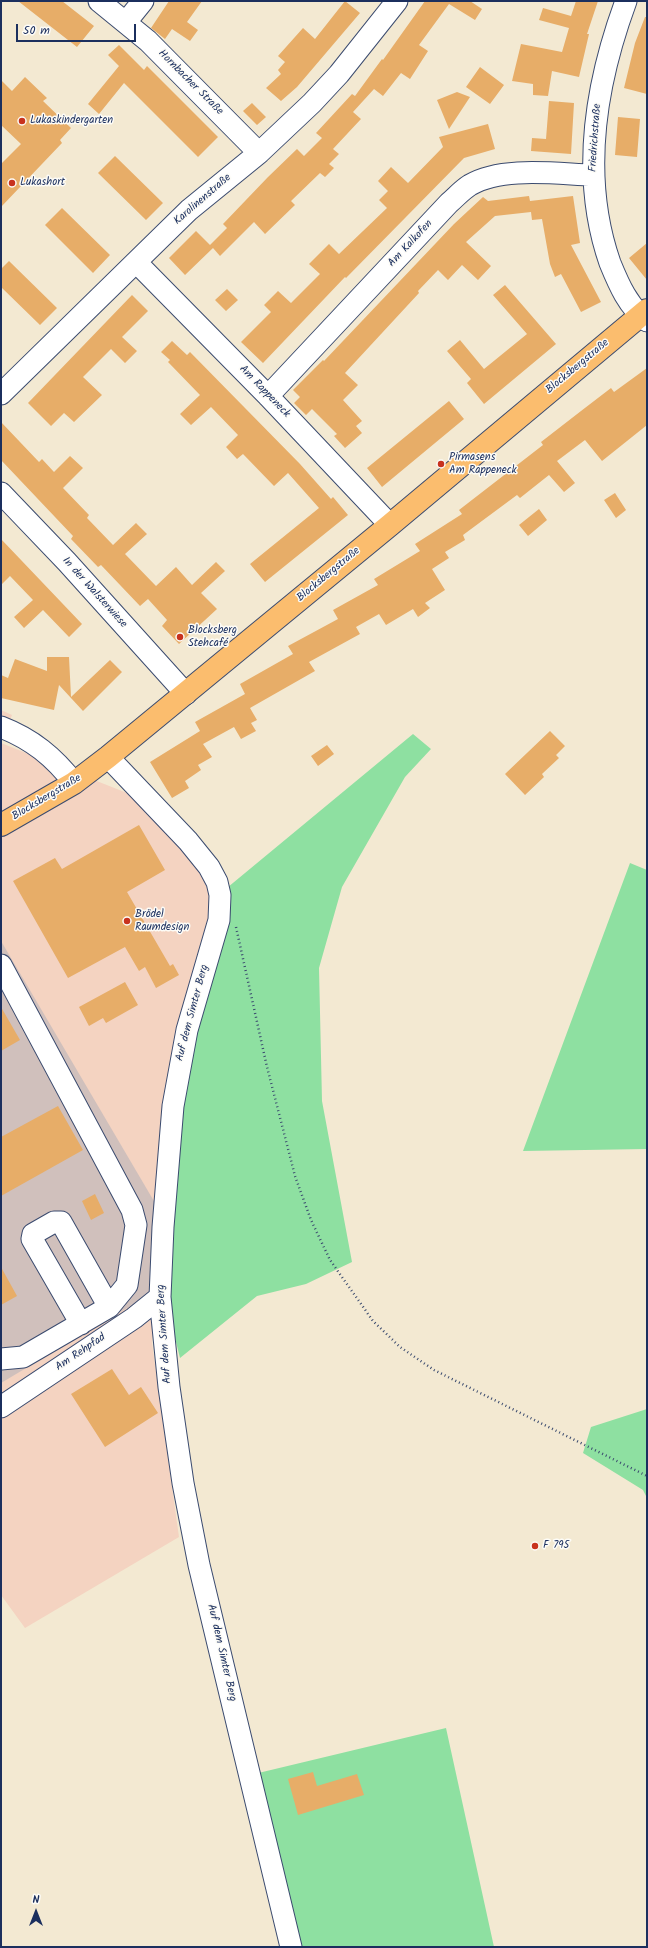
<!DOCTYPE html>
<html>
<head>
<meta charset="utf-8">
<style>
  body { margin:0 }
  #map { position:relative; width:648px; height:1948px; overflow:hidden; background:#f3e9d2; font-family:Kalam,sans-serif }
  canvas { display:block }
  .frame { position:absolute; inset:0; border:2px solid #1b2f5e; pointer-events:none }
  .north { position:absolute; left:16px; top:1892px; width:40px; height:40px; -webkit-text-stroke:3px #fdfcf7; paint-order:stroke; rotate:0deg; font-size:11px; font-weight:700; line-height:16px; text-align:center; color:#1b2f5e }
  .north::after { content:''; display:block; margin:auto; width:14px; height:18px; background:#1b2f5e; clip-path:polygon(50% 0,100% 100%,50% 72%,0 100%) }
  .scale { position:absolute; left:16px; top:24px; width:120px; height:18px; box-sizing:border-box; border:2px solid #1b2f5e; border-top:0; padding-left:5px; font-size:12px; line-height:14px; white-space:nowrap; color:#1b2f5e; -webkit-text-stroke:3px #fdfcf7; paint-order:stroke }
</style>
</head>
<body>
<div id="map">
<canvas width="648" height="1948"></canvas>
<div class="frame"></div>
<div class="north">N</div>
<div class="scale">50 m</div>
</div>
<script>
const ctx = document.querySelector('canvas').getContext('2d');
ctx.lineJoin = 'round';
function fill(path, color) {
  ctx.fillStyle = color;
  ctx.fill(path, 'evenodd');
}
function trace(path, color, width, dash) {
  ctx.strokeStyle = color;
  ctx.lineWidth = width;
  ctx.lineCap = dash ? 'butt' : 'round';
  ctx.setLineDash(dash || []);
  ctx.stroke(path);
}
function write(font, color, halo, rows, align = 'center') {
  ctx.font = font + ' Kalam,sans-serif';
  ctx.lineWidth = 3;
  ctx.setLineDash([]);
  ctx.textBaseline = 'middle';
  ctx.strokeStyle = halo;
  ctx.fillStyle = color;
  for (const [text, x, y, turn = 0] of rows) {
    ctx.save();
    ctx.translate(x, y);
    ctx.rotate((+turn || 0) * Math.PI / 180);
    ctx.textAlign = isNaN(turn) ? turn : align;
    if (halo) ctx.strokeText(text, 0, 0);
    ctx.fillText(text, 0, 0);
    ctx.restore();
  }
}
fill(new Path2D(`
  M1 710 12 715 1 743 132 795 194 861 216 897 158 1208 152 1343 179 1537 25 1628 1 1595Z`), '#f4d3c1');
fill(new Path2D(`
  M1 941 158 1208 154 1292 1 1383Z`), '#d0c0bc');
fill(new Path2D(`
  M413 734 431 749 405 777 342 887 319 968 322 1101 352 1262 306 1284 257 1296 180 1358 170 1318 177 1150 216 897Z
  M630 863 647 870V1149L523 1151Z
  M647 1409V1498L643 1490 583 1453 591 1427Z
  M446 1728 494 1947H291L250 1775Z`), '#8ee0a1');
fill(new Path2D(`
  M18 1H62L94 26 77 47Z
  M169 1H202L187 22 198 30 190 41 172 29 165 39 151 28Z
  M345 1 360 13 297 87 281 101 266 88 281 74 278 70 285 62 278 56 303 28 315 39Z
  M425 1H470L482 9 475 20 449 4 419 45 428 51 410 79 401 73 383 96 374 89 353 112 361 119 333 149 339 154 329 164 334 168 325 177 320 173 291 201 295 205 265 234 254 222 220 256 213 248 185 275 169 258 196 231 212 247 210 245 227 228 223 224 268 177 297 149 304 156 322 138 316 133 352 94 355 96 382 59 383 60Z
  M576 1H598L587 34H589L579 77 552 71 548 96 533 95V84L512 81 521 44 562 52 569 28 539 20 543 8 571 16Z
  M645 17H647V94L624 88 635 43Z
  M119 45 144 70 147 66 218 137 198 157 124 83 99 114 88 104 119 66 108 55Z
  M480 67 504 85 490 104 466 87Z
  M25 77 47 98 43 101 71 128 60 140 62 143 1 207V164L21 144 1 125V80L12 91Z
  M457 92 470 97 449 129 437 100Z
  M549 101 574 103 571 154 531 151 532 138 546 139Z
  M252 103 266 117 257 125 243 111Z
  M618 117 640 119 637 157 615 155Z
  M488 124 495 149 464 158 346 278 345 277 263 363 241 342 271 312 264 305 278 291 291 303 320 274 309 264 329 244 339 254 387 208 379 200 388 191 378 181 391 167 408 183 443 147 439 137Z
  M115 156 163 203 146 220 98 173Z
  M529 196 530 201 573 196 580 243 571 245 601 302 581 312 561 274 555 277 550 264 542 219 532 220 531 212 495 216 466 242 491 266 478 280 462 265 448 280 438 270 418 291 419 293 345 373 358 385 343 400 362 421 356 426 362 433 345 448 334 436 337 434 312 409 306 415 294 403 300 397 293 390 323 360 324 361 454 224 483 197 488 201Z
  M62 208 110 255 93 273 45 225Z
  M647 243V280L629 258Z
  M9 261 57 308 40 325 1 287V269Z
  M505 285 556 344 484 404 467 383 471 379 447 351 460 340 484 369 527 334 493 295Z
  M227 289 238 300 226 311 215 300Z
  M132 295 148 311 122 337 137 351 125 363 111 349 83 377 102 395 74 422 64 413 51 426 28 403Z
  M172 341 187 355 190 352 300 464 331 499 333 497 348 515 265 582 250 564 319 508 288 473 274 486 243 454 237 459 226 447 238 435 211 407 191 425 180 414 200 395 168 362 170 360 161 352Z
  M647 368V425L602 461 585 440 557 461 575 483 564 492 549 475 520 498 517 495 463 535 465 540 445 552 449 558 432 569 445 590 425 603 430 608 418 617 413 609 386 625 379 614 356 627 360 634 309 662 315 671 250 708 257 720 251 723 256 731 241 739 234 727 203 744 212 757 198 765 201 770 185 781 189 788 172 798 150 762 200 731 195 722 245 694 240 684 293 654 288 646 338 619 333 610 378 585 374 579 420 551 415 544 462 514 459 510 543 445 541 442 581 411 611 388 614 392Z
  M449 401 464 419 382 487 367 468Z
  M1 422 39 462 42 459 54 472 70 456 83 468 63 488 89 515 87 518 113 545 136 523 147 534 125 554 156 586 176 567 192 585 216 562 225 571 201 593 217 609 179 644 162 626 167 620 148 599 140 606 101 565 98 567 71 539 73 536 1 460Z
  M615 493 626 510 616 518 604 500Z
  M539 509 547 520 528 536 519 525Z
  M1 539 82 624 69 637 43 610 24 628 14 617 33 600 10 576 1 585Z
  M47 657H69L71 697 110 660 122 672 83 711 59 685 54 710 1 698V675L8 678 15 659 47 671Z
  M550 731 565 746 556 755 559 758 542 774 544 777 525 795 505 774Z
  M327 745 334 754 318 766 311 756Z
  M139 825 165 870 127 892 170 966 173 964 179 975 156 988 145 967 139 971 125 947 68 978 13 881 55 858 62 869Z
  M125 982 138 1005 106 1023 103 1018 89 1026 79 1007Z
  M1 1007 20 1040 1 1051Z
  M58 1106 83 1150 1 1196V1137Z
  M95 1194 104 1213 91 1220 82 1201Z
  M1 1267 17 1296 1 1305Z
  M112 1369 129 1395 141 1387 158 1413 105 1447 71 1394Z
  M313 1772 317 1786 357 1774 364 1795 298 1815 288 1779Z`), '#e7ad68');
const minor = new Path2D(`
  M99 1 148 41 259 153
  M626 1C595 85 580 177 610 263 619 285 628 306 647 321
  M126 22 143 1
  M136 262 268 396 390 525
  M1 394 189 210 259 153 312 103 339 74 397 1
  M268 396 449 203C456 197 462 190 470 185 502 166 557 174 593 175
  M1 493 67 562 186 694
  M1 727C32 739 54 757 74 783
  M108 757 188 841 209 867 217 882 220 895 219 920 187 1030 173 1106 163 1227 160 1297 169 1387 183 1483 199 1565 291 1947
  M1 965 132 1210 136 1225 127 1285 109 1307 23 1357 1 1359
  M81 1324 32 1239 33 1234 54 1222H61L109 1307
  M1 1407 134 1318 160 1297`);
const major = new Path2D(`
  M1 825 74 783 108 757 390 525 647 310`);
trace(minor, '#3b4b6f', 23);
trace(major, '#3b4b6f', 24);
trace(new Path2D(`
  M236 927 267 1067 295 1176 311 1220 330 1260 373 1321 400 1347 434 1370 647 1476`), '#3b4b6f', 2.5, [1, 3]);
trace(minor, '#fff', 21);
trace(major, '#fbbd6e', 22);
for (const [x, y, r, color] of [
  [22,121,4,"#c8321e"],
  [12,183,4,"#c8321e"],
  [441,464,4,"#c8321e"],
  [180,637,4,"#c8321e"],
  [127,921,4,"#c8321e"],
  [535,1546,4,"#c8321e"]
]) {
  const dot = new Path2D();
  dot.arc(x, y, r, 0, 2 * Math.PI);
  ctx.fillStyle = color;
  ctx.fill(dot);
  trace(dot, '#fdfcf7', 1.5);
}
write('11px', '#1b2f5e', '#fdfcf7', [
  ["Hornbacher Straße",190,83,45],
  ["Friedrichstraße",596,138,-86],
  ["Karolinenstraße",203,200,-41],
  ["Am Kalkofen",411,244,-47],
  ["Blocksbergstraße",578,367,-40],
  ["Am Rappeneck",264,392,46],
  ["Blocksbergstraße",329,575,-40],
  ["In der Walsterwiese",94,593,48],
  ["Blocksbergstraße",47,798,-31],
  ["Auf dem Simter Berg",193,1013,-75],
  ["Auf dem Simter Berg",165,1334,-94],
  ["Am Rehpfad",81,1353,-34],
  ["Auf dem Simter Berg",221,1653,77]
]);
write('11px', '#1b2f5e', '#fdfcf7', [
  ["Lukaskindergarten",30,121],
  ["Lukashort",20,183],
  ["Pirmasens",449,458],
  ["Am Rappeneck",449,471],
  ["Blocksberg",188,631],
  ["Stehcafé",188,644],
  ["Brödel",135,915],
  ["Raumdesign",135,928],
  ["F 795",543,1546]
], 'left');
</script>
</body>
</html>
